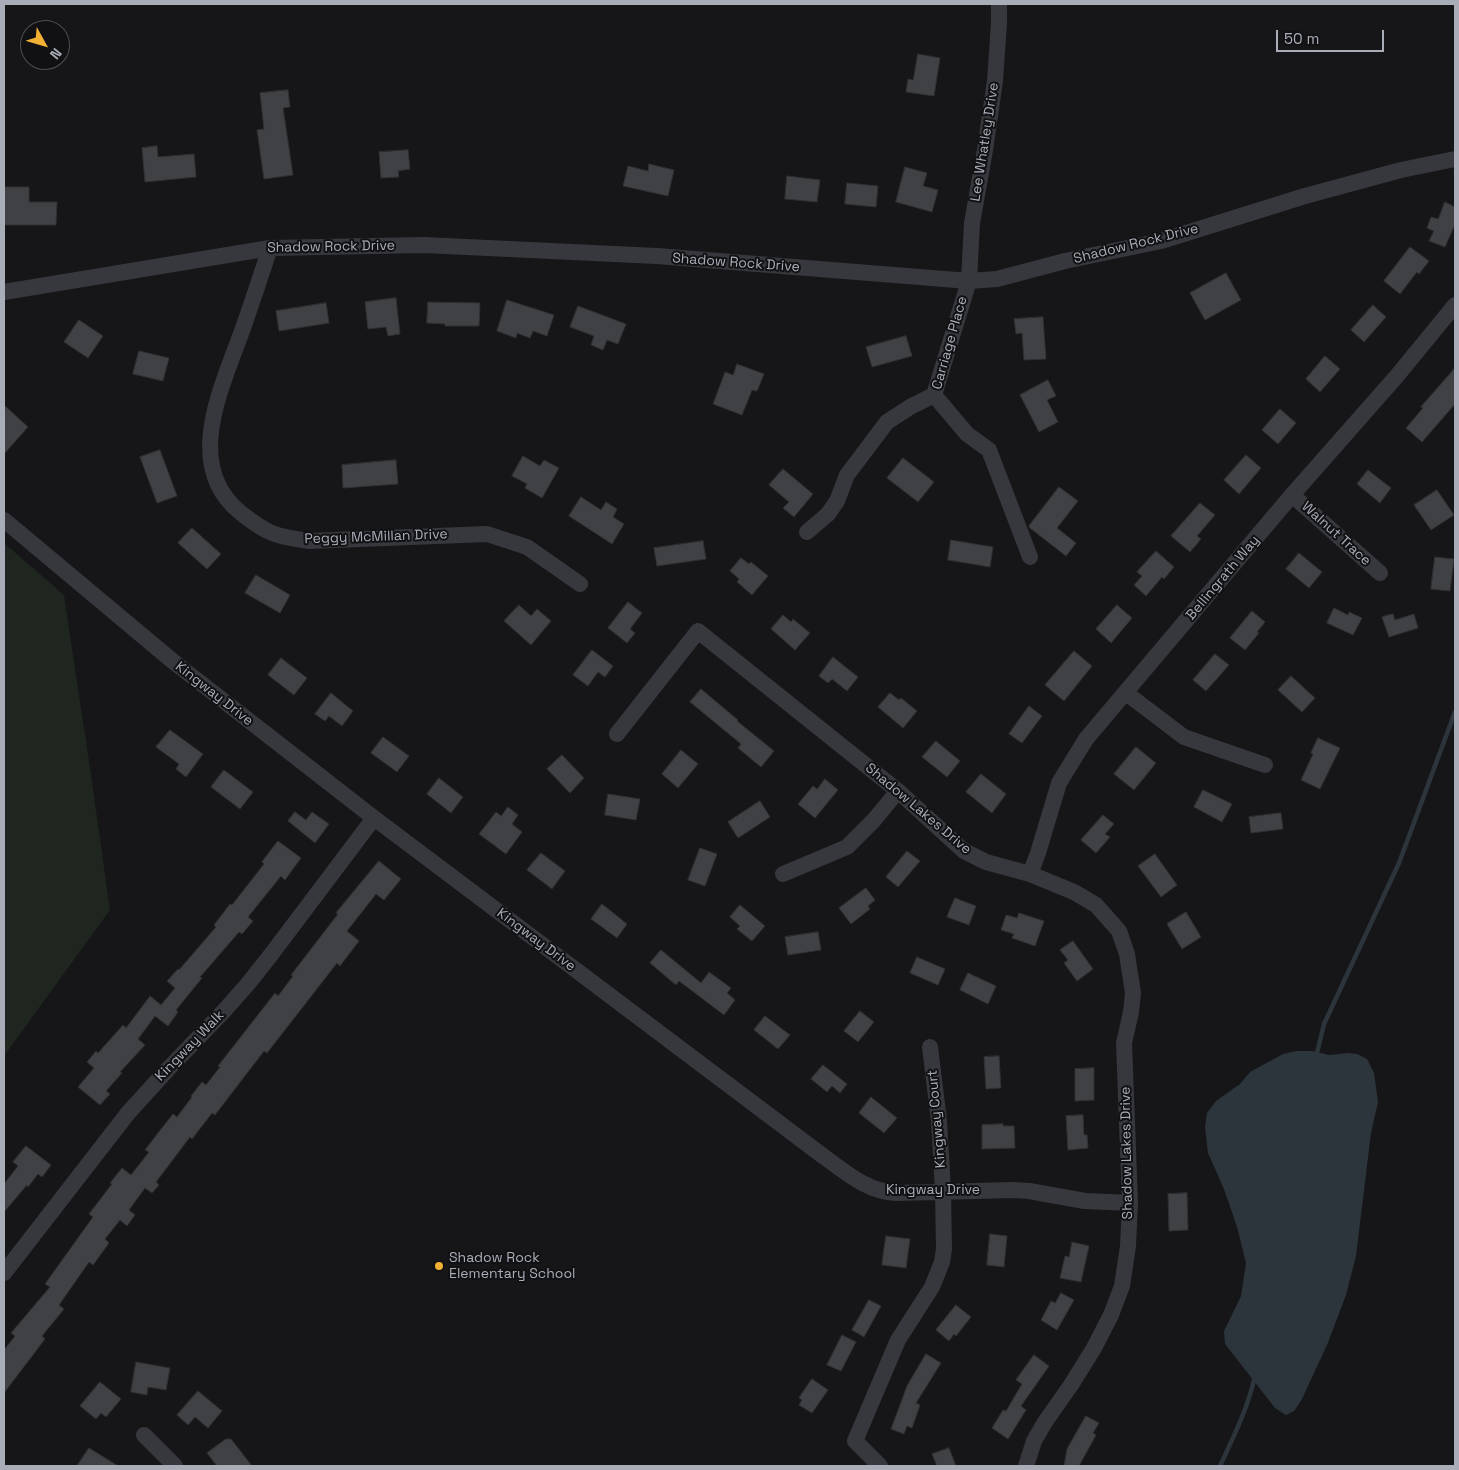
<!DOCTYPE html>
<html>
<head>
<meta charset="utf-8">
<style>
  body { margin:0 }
  #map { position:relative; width:1459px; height:1470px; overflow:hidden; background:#161618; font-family:"Space Grotesk",sans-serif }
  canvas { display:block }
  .frame { position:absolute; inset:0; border:5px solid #a8adb8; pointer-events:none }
  .north { position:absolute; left:20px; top:20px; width:50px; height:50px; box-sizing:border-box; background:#111113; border:1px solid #4d4f55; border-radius:50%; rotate:129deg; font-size:14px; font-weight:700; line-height:20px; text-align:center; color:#a8adb8 }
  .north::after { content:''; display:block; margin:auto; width:18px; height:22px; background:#f2b134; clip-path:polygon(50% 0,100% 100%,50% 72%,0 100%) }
  .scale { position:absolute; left:1276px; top:30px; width:108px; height:22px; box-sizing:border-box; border:2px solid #a8adb8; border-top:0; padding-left:6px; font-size:15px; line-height:18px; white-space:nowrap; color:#a8adb8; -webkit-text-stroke:4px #111113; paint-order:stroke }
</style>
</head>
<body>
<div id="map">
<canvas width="1459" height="1470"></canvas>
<div class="frame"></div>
<div class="north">N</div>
<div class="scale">50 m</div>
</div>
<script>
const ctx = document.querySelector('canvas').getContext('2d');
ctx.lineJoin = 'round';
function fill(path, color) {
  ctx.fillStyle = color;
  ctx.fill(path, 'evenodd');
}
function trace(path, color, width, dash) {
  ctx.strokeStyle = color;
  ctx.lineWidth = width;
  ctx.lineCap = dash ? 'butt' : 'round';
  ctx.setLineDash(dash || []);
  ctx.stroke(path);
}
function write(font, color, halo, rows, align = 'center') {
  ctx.font = font + ' "Space Grotesk",sans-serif';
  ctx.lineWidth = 4;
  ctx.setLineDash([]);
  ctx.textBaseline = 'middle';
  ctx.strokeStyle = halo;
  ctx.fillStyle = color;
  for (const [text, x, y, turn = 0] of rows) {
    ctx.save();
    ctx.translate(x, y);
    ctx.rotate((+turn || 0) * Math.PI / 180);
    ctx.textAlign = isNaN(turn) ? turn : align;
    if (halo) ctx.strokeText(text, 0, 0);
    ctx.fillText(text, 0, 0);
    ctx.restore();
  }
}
fill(new Path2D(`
  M4 543 64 595 90 768 110 910 4 1056Z`), '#1e261f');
fill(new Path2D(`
  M1296 1051H1312L1329 1055 1348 1053 1357 1054 1367 1059 1374 1073 1378 1102 1371 1133 1356 1256 1346 1295 1327 1345 1301 1401 1294 1411 1286 1415 1275 1408 1225 1344 1224 1331 1241 1296 1246 1263 1237 1227 1224 1189 1208 1153 1205 1127 1207 1113 1216 1101 1240 1084 1250 1072 1283 1054Z`), '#2c353c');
trace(new Path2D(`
  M1317 1053 1324 1024 1399 863 1455 712
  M1220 1466C1233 1438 1247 1410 1254 1380`), '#2c353c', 4.5);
const building = new Path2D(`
  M918 54 940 58 934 96 906 92 908 79 913 80Z
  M288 90 290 107 283 108 293 175 264 179 257 130 264 129 260 93Z
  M157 146 158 157 194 154 196 177 145 182 142 148Z
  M408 150 410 169 398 171 399 177 381 178 379 152Z
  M649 164 674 170 668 196 623 186 628 166 648 171Z
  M905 167 927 173 923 186 938 190 932 212 896 202Z
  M787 176 820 180 817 202 785 199Z
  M847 183 878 186 876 207 845 204Z
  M4 187H29V202H57L56 225H4Z
  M1445 202 1455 207V224L1445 247 1429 241 1434 231 1427 228 1431 217 1438 219Z
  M1410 247 1429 261 1419 274 1417 272 1400 294 1384 281Z
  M1226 273 1241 300 1205 320 1190 293Z
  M396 298 400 334 388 336 386 327 368 329 365 302Z
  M507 300 554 315 547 336 533 331 530 338 517 333 516 338 497 331Z
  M428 302 480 303 479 326H445V324L427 323Z
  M326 303 329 323 279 331 276 311Z
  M1373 305 1386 317 1364 342 1351 330Z
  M578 306 626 324 618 344 607 340 603 350 591 345 594 336 570 327Z
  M1043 317 1046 359 1024 360 1022 333 1016 334 1014 319Z
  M79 320 103 336 88 358 64 342Z
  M906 336 912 356 872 367 866 347Z
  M139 351 169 358 163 381 133 374Z
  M1325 356 1340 369 1320 392 1306 379Z
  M737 364 764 374 757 391 752 390 742 415 713 404 725 372 733 375Z
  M1455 368V404L1422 442 1406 428 1423 408 1421 407Z
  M1048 380 1056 396 1047 400 1058 422 1039 432 1020 395Z
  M4 405 28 427 4 454Z
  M1280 409 1296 423 1278 444 1262 430Z
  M160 450 177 496 157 503 140 457Z
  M1246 455 1261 468 1239 494 1224 480Z
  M523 456 540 466 544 460 559 468 542 498 525 488 527 484 512 476Z
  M903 458 934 482 918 502 887 478Z
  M396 460 398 484 343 488 342 465Z
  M783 469 813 494 794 517 783 508 789 502 769 485Z
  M1368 470 1391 488 1380 503 1357 484Z
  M1059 487 1078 501 1057 528 1076 543 1066 556 1030 528 1029 526Z
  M1437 490 1454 515 1431 530 1414 505Z
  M581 497 601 510 606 502 617 509 613 517 624 524 612 544 569 516Z
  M1200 503 1215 515 1197 536 1201 539 1190 552 1171 536Z
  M192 528 221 554 207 569 178 543Z
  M951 540 993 547 990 567 948 560Z
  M703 541 706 559 657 566 654 548Z
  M1156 551 1174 567 1164 579 1162 577 1146 596 1134 585 1142 576 1137 572Z
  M1299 553 1322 572 1309 588 1286 569Z
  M1435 557 1454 559 1450 591 1431 589Z
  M741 558 749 564 751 562 768 576 752 595 737 582 739 579 730 571Z
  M256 575 290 595 280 613 245 593Z
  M628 602 642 613 630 629 635 633 627 643 608 628Z
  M519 605 531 616 537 609 551 621 531 645 504 621Z
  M1117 605 1132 618 1111 643 1096 629Z
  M1334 608 1348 615 1349 612 1362 618 1353 635 1327 623Z
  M1252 611 1265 622 1257 632 1259 633 1245 650 1230 638Z
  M1393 614 1395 620 1414 614 1418 628 1389 637 1382 617Z
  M783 615 791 622 793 619 810 633 795 650 771 629Z
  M592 650 613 666 605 677 598 672 588 686 573 675Z
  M1074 651 1092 666 1064 701 1045 685Z
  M1215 654 1229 665 1206 691 1193 680Z
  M833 657 858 677 847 691 832 679 828 683 819 676Z
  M281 658 307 678 294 695 268 675Z
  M1291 676 1315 698 1302 712 1278 690Z
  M701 689 738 720 737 721 774 751 761 767 738 748 741 744 690 702Z
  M331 693 353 711 342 726 329 716 325 721 315 714Z
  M890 693 899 700 901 698 917 711 903 728 878 707Z
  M1029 706 1042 716 1022 743 1009 734Z
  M170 730 203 754 186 777 176 769 179 764 156 747Z
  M383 737 409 756 397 772 371 753Z
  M1318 738 1340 748 1320 789 1301 780 1313 754 1311 753Z
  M936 741 960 761 947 777 922 757Z
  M1136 747 1156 763 1134 790 1114 774Z
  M681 750 698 764 678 788 662 774Z
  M562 755 584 778 570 793 547 769Z
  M224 770 253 792 240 809 211 787Z
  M981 774 1006 794 992 813 966 792Z
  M439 778 463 797 451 813 427 794Z
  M825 779 838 790 815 818 798 804 813 786 817 789Z
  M1203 790 1232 804 1222 822 1194 807Z
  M608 794 640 799 636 820 605 815Z
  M760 801 770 817 738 838 728 822Z
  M508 807 518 815 512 824 522 832 506 854 479 834 496 812 501 816Z
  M295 812 306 820 312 812 329 824 315 843 288 821Z
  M1281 813 1283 829 1251 833 1249 817Z
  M1103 815 1114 824 1105 834 1110 837 1096 853 1081 840Z
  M278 841 301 858 285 880 281 876 248 917 253 921 242 934 239 932 200 977 202 978 176 1010 178 1012 168 1026 155 1016 138 1039 145 1045 120 1072 122 1073 106 1091 110 1094 100 1105 78 1087 94 1068 87 1062 96 1051 98 1053 123 1025 126 1028 150 996 161 1005 175 988 167 981 178 969 179 970 216 927 214 925 230 904 232 905 264 864 262 862Z
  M700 848 717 854 705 886 688 880Z
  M907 851 920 861 898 887 886 877Z
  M541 853 565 871 552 889 527 870Z
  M1155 854 1177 885 1161 897 1138 866Z
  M379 861 401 879 384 900 376 894 347 931 359 941 340 966 337 963 267 1053 264 1051 215 1115 212 1113 192 1139 190 1137 156 1182 159 1185 152 1193 145 1188 129 1210 135 1215 127 1226 120 1220 105 1239 109 1243 93 1265 89 1262 59 1305 64 1309 42 1336 45 1339 4 1393V1350L15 1336 11 1333 50 1287 45 1284 93 1217 89 1214 112 1184 110 1183 122 1168 131 1175 149 1152 145 1150 158 1133 173 1114 177 1117 192 1097 191 1096 202 1082 206 1085 220 1067 218 1066 275 993 278 996 293 976 291 975 338 914 336 913Z
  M866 888 875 900 868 906 870 909 851 924 839 908Z
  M955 898 976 906 969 925 947 917Z
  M602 904 627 924 617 938 591 919Z
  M740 905 765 926 752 941 737 929 740 926 730 917Z
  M1186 912 1201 937 1182 949 1167 924Z
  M1019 913 1044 921 1035 946 1012 938 1014 934 1001 930 1006 915 1017 918Z
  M818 932 821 950 788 955 785 937Z
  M1073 941 1093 969 1077 981 1064 963 1068 960 1060 950Z
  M661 950 701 983 709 972 731 988 727 993 735 1000 724 1015 679 981 676 985 650 963Z
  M917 957 945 969 938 985 910 973Z
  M968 973 996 986 988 1004 960 990Z
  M860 1011 874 1022 858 1042 844 1031Z
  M765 1016 790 1035 778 1049 754 1030Z
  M999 1056 1001 1088 986 1089 984 1057Z
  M823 1065 847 1084 840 1093 832 1086 827 1092 811 1079Z
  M1094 1068V1100L1075 1101V1069Z
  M871 1097 897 1118 884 1133 859 1113Z
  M1083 1115 1084 1135H1087L1088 1148 1068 1150 1066 1116Z
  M1003 1124V1126H1014L1015 1148 982 1149V1125Z
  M26 1146 51 1165 42 1177 38 1174 28 1187 27 1185 4 1212V1184L18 1166 13 1162Z
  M1187 1193 1188 1230 1169 1231 1168 1194Z
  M990 1234 1007 1236 1004 1267 987 1265Z
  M886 1236 910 1239 906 1268 882 1265Z
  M1072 1242 1089 1246 1081 1282 1060 1278 1065 1256 1069 1257Z
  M1061 1293 1074 1300 1057 1330 1041 1320 1051 1301 1055 1303Z
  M869 1300 881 1306 864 1337 852 1330Z
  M956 1305 971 1317 956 1336 954 1334 949 1341 936 1330Z
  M842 1335 856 1342 841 1371 827 1365Z
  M926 1354 941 1363 916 1403 920 1405 912 1428 907 1426 904 1434 891 1429 907 1386Z
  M1034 1355 1049 1366 1021 1406 1026 1410 1008 1439 992 1428 1003 1410 1006 1411 1022 1384 1016 1380Z
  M136 1362 170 1368 166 1390 148 1387 147 1395 131 1392Z
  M812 1379 828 1390 812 1413 799 1405 802 1400 799 1398Z
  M100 1382 121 1399 106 1417 101 1413 96 1419 80 1406Z
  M198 1391 222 1411 208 1428 195 1417 188 1425 177 1415Z
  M1086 1416 1099 1423 1093 1433 1096 1435 1079 1466H1064L1067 1449Z
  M226 1439H231L252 1466H217L207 1453Z
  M89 1448 118 1466H77Z
  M949 1448 956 1466H937L932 1454Z`);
fill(building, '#404145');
trace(building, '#303034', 1);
trace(new Path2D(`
  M999 4V23L995 81 985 150 972 223 969 281 934 395 967 434 989 450 1030 557
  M270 248C261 275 252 303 242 331 222 387 182 466 241 513 267 534 277 537 310 541L487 534 527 547 580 584
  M4 292 270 248 424 245 657 256 969 281 997 279 1065 261 1161 241 1305 196 1401 170 1455 159
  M1292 495 1380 573
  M4 520 175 663 374 818 823 1156C847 1173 866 1191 896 1193L1013 1190 1029 1191 1085 1201 1130 1203
  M807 532 828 514 837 501 847 475 887 422 910 407 934 395
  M1126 693 1184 737 1265 765
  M617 734 698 631 898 791 964 851 986 862 1030 874 1074 892 1096 905 1119 931 1127 954 1133 993 1131 1012 1124 1043 1130 1203 1128 1246 1122 1286 1111 1315 1094 1348 1071 1385 1045 1422 1034 1441 1026 1466
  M783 874 847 847 874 820 898 791
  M1030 874 1038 853 1059 783 1086 739 1292 495 1396 377 1455 305
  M4 1273 128 1113 169 1068 223 1012 247 985 270 956 374 818
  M144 1435 175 1466
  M880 1466 855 1441 898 1340 932 1287 942 1262 944 1249 943 1191 939 1121 930 1047`), '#37383d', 16);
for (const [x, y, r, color] of [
  [439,1266,5,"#f2b134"]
]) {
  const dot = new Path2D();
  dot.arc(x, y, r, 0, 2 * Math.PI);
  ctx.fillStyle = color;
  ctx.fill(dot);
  trace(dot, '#111113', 2);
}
write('14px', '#a8adb8', '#111113', [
  ["Lee Whatley Drive",985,142,-81],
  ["Shadow Rock Drive",1136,244,-14],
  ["Shadow Rock Drive",331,247,-1],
  ["Shadow Rock Drive",736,263,4],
  ["Carriage Place",950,343,-74],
  ["Walnut Trace",1336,534,42],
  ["Peggy McMillan Drive",376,537,-2],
  ["Bellingrath Way",1223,578,-50],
  ["Kingway Drive",214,694,38],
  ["Shadow Lakes Drive",918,809,40],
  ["Kingway Drive",536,940,37],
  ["Kingway Walk",190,1046,-46],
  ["Kingway Court",937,1119,-95],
  ["Shadow Lakes Drive",1127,1153,-91],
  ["Kingway Drive",933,1190]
]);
write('14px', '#a8adb8', '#111113', [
  ["Shadow Rock",449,1258],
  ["Elementary School",449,1274]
], 'left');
</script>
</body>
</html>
